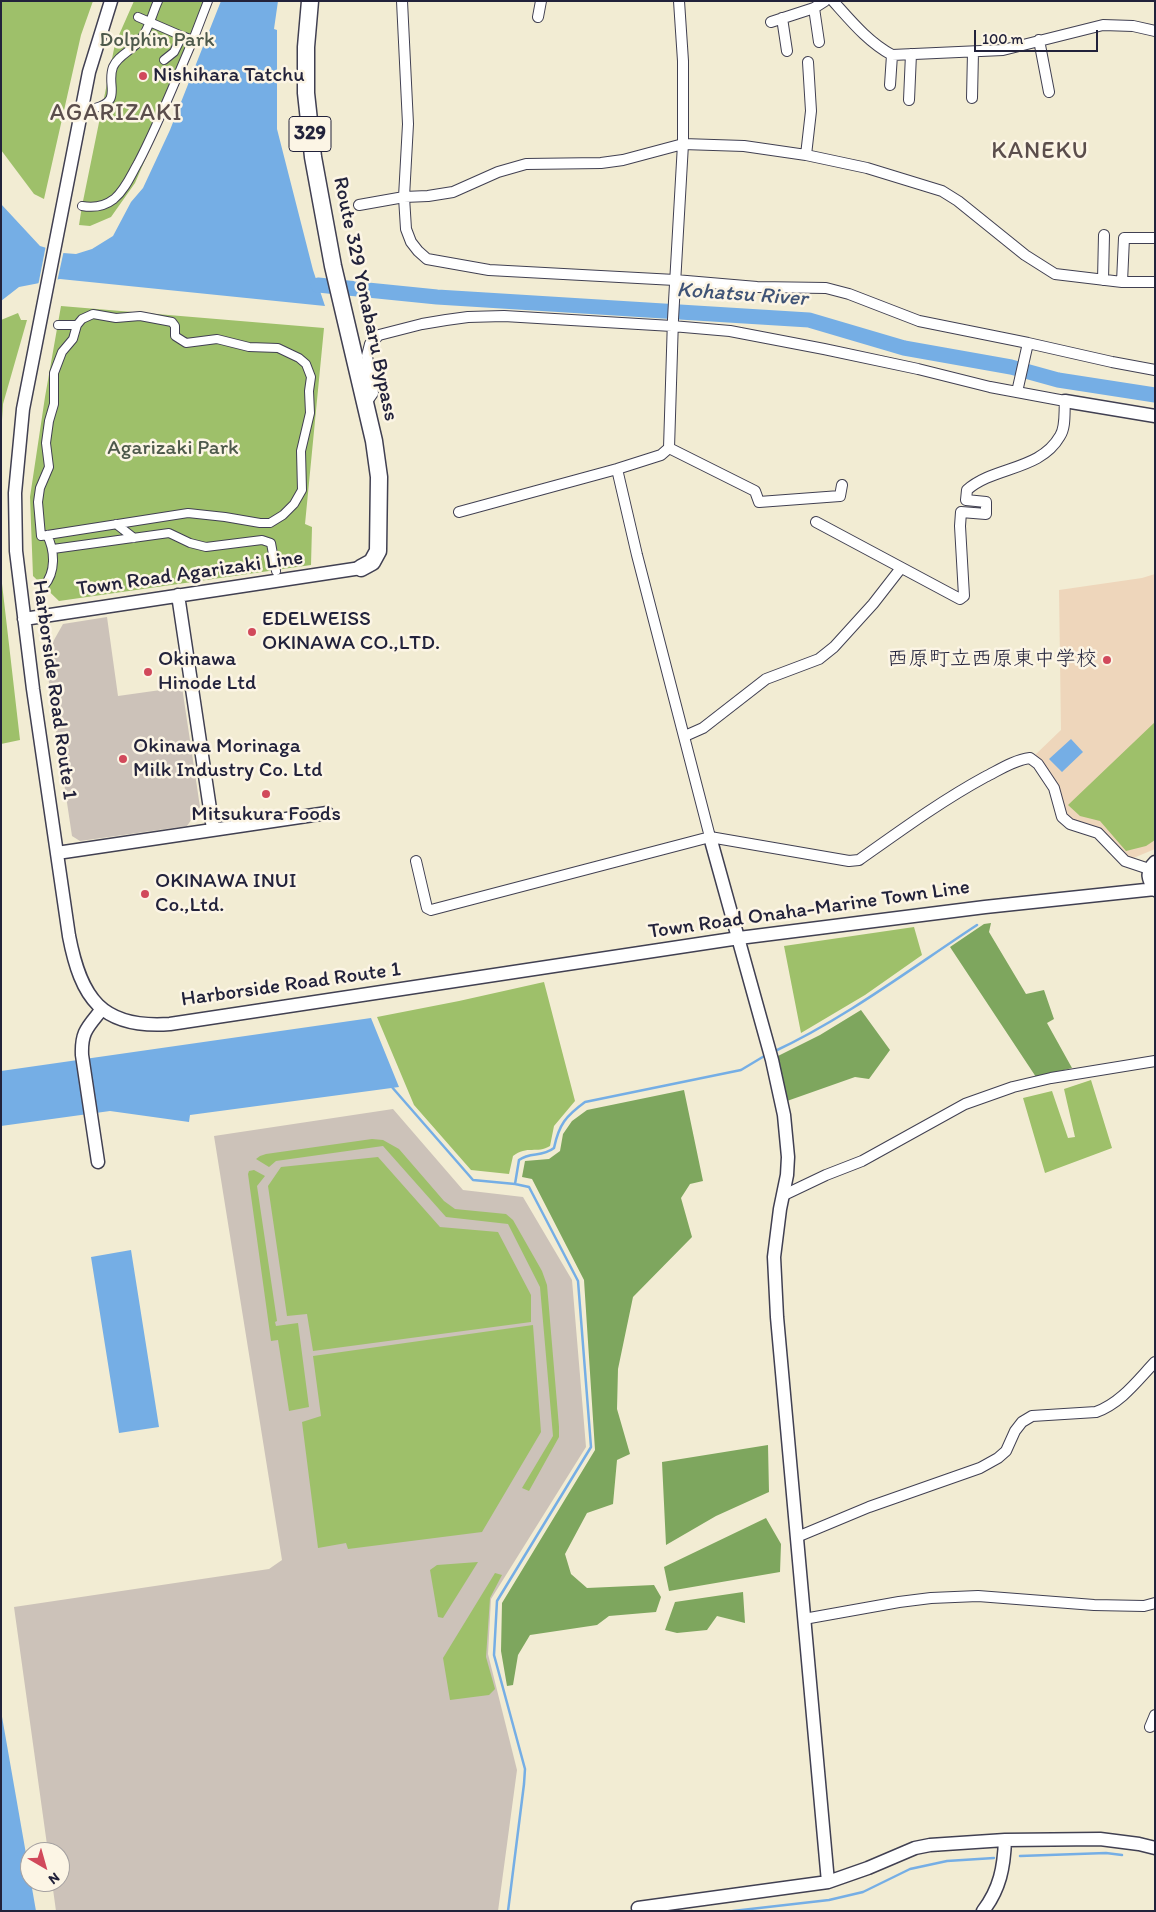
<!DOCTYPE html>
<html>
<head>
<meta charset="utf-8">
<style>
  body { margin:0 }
  #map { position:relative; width:1156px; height:1912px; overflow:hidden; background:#f2ecd3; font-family:Itim,sans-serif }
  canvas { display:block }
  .frame { position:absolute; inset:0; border:2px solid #22223b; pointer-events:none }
  .north { position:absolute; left:20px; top:1842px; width:50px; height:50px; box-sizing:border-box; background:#fcf5e5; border:1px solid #a5a1a1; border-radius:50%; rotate:142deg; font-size:14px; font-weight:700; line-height:20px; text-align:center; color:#22223b }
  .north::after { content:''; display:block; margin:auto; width:18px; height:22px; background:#d1495b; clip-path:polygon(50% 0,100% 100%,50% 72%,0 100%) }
  .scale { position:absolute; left:974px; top:30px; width:124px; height:22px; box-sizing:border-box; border:2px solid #22223b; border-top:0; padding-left:6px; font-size:15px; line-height:18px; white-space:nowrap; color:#22223b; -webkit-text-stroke:4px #fcf5e5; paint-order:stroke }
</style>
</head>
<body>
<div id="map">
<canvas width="1156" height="1912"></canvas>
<div class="frame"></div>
<div class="north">N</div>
<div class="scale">100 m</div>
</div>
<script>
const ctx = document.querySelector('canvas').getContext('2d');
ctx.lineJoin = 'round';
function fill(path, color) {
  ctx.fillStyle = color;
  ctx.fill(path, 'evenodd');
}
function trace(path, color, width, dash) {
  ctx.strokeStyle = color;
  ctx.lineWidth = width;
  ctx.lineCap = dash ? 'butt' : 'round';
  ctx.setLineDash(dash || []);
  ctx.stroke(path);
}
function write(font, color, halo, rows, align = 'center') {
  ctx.font = font + ' Itim,"Klee One",sans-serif';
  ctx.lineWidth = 5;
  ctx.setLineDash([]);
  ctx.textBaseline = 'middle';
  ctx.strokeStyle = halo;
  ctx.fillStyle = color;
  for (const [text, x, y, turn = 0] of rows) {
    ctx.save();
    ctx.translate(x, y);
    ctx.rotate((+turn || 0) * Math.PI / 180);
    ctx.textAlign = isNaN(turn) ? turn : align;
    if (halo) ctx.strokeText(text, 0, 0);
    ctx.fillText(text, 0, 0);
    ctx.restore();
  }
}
fill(new Path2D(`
  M1155 574V849L1131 859 1070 821 1062 812 1040 760 1035 755 1061 730 1059 590 1142 578Z`), '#eed6bb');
fill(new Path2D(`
  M107 617 118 696 182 687 200 807 187 826 80 841 72 836 45 656 63 624Z
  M393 1109 463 1190 523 1197 572 1280 586 1447 491 1599 488 1654 517 1770 498 1911H56L52 1882H60V1852H48L14 1607 269 1569 282 1560 214 1136Z`), '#ccc2b9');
fill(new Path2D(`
  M1 1H93L81 35 44 199 34 194 1 150Z
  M134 1H211L197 39 135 183 111 217 90 226 79 225 82 206 115 44Z
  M61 306 324 328 305 524 312 527 311 565 59 601 33 576 30 497 45 397Z
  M18 313 21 320H27L3 404 1 436V320Z
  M1 575 20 740 1 744Z
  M1155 722V840L1146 846 1126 851 1100 821 1080 816 1068 805Z
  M914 927 922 955 865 995 801 1033 784 946Z
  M544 982 575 1101 554 1126 550 1146C537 1154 527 1145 513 1156L509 1174 471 1170 414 1105 377 1017 459 1001Z
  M1091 1080 1112 1148 1045 1173 1023 1098 1052 1091 1068 1138 1075 1137 1064 1089Z
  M372 1139 383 1140 399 1149 444 1201 455 1209 506 1214 513 1220 542 1271 547 1285 559 1427V1437L529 1491 522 1488 553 1436 540 1287 508 1224 446 1217 383 1146 276 1161 269 1167 256 1159 260 1156 266 1154Z
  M378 1157 440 1227 498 1232 531 1295V1322L313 1351 307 1314 287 1316 268 1186 281 1167Z
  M254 1170 265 1176 257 1186 277 1321 275 1322 276 1326 298 1323 309 1407 289 1411 278 1340 271 1341 248 1174 249 1171Z
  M533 1325 541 1432 482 1532 348 1549 346 1543 318 1548 302 1422 321 1416 313 1356Z
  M478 1562 443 1618 438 1617 430 1570 437 1565Z
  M495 1573 502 1575 490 1598 486 1657 495 1689 489 1695 450 1700 443 1658Z`), '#9ec06a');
fill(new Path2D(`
  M991 923 989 932 1026 994 1044 990 1054 1019 1047 1023 1072 1068 1036 1077 950 947 984 924Z
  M861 1010 890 1050 869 1079 855 1077 787 1101 778 1056 820 1035Z
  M684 1090 703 1181 690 1184 681 1198 692 1237 633 1297 618 1369 617 1409 630 1454 617 1460 613 1504 587 1513 565 1554 571 1574 587 1588 654 1585 661 1597 656 1612 609 1616 597 1625 530 1635 518 1655 513 1685 507 1686 501 1651 502 1603 595 1450 584 1280 532 1179 522 1177 525 1161 549 1159 560 1151 563 1134 572 1121 587 1110Z
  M768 1445 769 1492 716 1516 666 1545 662 1462Z
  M766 1518 781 1544 780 1572 669 1591 664 1567Z
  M743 1592 745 1623 717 1616 707 1630 677 1633 665 1630 675 1602Z`), '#7ea65e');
fill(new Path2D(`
  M221 1H278L274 29 277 30V129L313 270 325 306 60 279 19 287 1 301V204L40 246 63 253 76 254 92 249 113 236 131 202 143 188 170 130Z
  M1071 739 1083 752 1062 772 1049 759Z
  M371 1018 399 1087 190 1115 189 1122 110 1111 1 1126V1071Z
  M131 1250 159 1427 119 1433 91 1257Z
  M1 1711 36 1911H1Z`), '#75aee5');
fill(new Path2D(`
  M46 245 64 250 57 282 38 286Z`), '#f2ecd3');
trace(new Path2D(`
  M773 1052C846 1018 910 969 977 925
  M391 1086 473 1180 515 1184 519 1160C531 1151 541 1158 554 1148 559 1124 566 1116 585 1102L741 1070 766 1055
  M1020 1856 1106 1853 1122 1855
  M508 1911 524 1784 525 1769 494 1655 497 1601 591 1447 578 1281 529 1187 515 1184
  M733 1911 829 1900 863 1892 910 1869 947 1861 994 1858`), '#75aee5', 2.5);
trace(new Path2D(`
  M318 285 437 297 809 320 904 348 1011 367 1058 380 1155 395`), '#75aee5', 15);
const pedestrian = new Path2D(`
  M138 17 182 36 174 52 164 60
  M193 40 208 1
  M95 108C123 101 106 85 113 67 118 55 132 51 140 40 149 30 152 14 158 1
  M82 206C93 208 105 206 114 199 125 190 131 175 138 163 159 123 175 81 193 40L182 36
  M93 314 116 318 140 316 172 322 175 326V336L186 343 217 339 249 347 278 348 299 358 306 364 311 377 309 391 310 413 301 451 302 490 294 504 283 515 270 523H260L225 517 188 513 41 536 38 502 40 488 49 467 46 443 49 421 54 404V373L62 352 73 339 77 325 82 319Z
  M58 325H77
  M116 524 134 538
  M53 549 169 533 190 543 206 547 262 540 271 543 276 571
  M44 586C56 572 55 551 47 535`);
const minor = new Path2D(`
  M402 1 408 124 404 197 406 229 411 242 418 251 427 259 489 270 675 280 757 287 826 288 849 294 919 321 1028 343 1112 362 1155 370
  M833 1C851 21 868 42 892 55L1003 50 1103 25 1133 26 1155 31
  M814 8 819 42
  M538 17 541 1
  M782 18 787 51
  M771 22 814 8 825 1
  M1039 40 1049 92
  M890 85 892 55
  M972 98 973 52
  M909 100 911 54
  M806 155 811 111 808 62
  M359 205 404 197 428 196 453 192 498 172 526 164 601 163 623 160 683 144 744 146 806 155 867 168 942 191 958 201 1025 255 1055 274 1122 282H1155
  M1103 280 1104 235
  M1122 282 1124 238H1155
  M1017 392 1028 343
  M366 403 373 393 367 356 370 344 379 335 422 324 446 320 468 317 504 316 672 326 730 331 824 349 918 369 990 387 1065 401C1064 412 1066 427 1060 436 1040 471 994 466 967 490L966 500 986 502V514L961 512 960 526 964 596 960 599 816 522
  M669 448 755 491 759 502 840 496 842 485
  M617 469 637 555 710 837
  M459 512 617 469 661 455 669 448 673 319 683 144V61L679 1
  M685 736 703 728 766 679 819 659 834 647 873 604 901 568
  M416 861 427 908 431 910 710 837 849 861 859 860C900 831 941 801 985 777 999 770 1014 760 1030 758L1038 764 1054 788 1062 817 1070 824 1098 833 1125 861 1149 869
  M784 1195 826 1175 862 1161 965 1104 1013 1087 1051 1078 1155 1061
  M797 1537 869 1507 980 1468 998 1458 1006 1451 1015 1431 1022 1422 1032 1416 1096 1412C1121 1403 1137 1381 1155 1362
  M804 1619 899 1602 931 1598 978 1596 1094 1605 1144 1606 1155 1603
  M1150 1727 1155 1715`);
const tertiary = new Path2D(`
  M111 1 89 72 23 409 15 493 16 551 33 689 69 936C81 998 101 1029 170 1024L739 938 985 907 1155 889
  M1065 401 1155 416
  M178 595 213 829
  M24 619 361 568
  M710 837 772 1060 784 1115 788 1157 787 1175 780 1209 774 1257 777 1317 828 1882
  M57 853 327 813
  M1155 862C1145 872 1148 880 1155 890
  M98 1162 82 1055C81 1031 88 1027 102 1009
  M638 1908 828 1882 868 1868 915 1848 930 1845 1005 1840 1100 1839 1139 1844 1155 1848
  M983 1911C1000 1889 1004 1867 1005 1840`);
const trunk = new Path2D(`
  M310 1 306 47V93L313 157 333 266 374 441 379 477 378 551 372 562 361 568`);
trace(pedestrian, '#414052', 10);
trace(minor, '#414052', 12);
trace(tertiary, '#414052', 15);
trace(trunk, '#414052', 19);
trace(pedestrian, '#fff', 8);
trace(minor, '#fff', 10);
trace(tertiary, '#fff', 12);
trace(trunk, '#fff', 16);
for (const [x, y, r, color] of [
  [143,76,5,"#d1495b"],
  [252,632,5,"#d1495b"],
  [1107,660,5,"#d1495b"],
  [148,672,5,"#d1495b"],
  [123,759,5,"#d1495b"],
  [266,794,5,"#d1495b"],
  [145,894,5,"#d1495b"]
]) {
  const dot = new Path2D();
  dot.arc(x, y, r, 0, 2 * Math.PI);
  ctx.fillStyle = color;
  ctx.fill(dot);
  trace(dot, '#fcf5e5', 2);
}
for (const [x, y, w] of [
  [310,134,42]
]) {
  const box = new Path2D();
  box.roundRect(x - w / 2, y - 17.5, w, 35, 4);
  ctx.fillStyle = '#fcf5e5';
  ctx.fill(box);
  trace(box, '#22223b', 1);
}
write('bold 20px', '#22223b', null, [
  ["329",310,134]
]);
write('21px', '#4d594b', '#fcf5e5', [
  ["Dolphin Park",157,41],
  ["Agarizaki Park",173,449]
]);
write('21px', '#22223b', '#fcf5e5', [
  ["Nishihara Tatchu",153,76],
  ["EDELWEISS",262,620],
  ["OKINAWA CO.,LTD.",262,644],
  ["Okinawa",158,660],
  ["Hinode Ltd",158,684],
  ["西原町立西原東中学校",1097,660,"right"],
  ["Okinawa Morinaga",133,747],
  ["Milk Industry Co. Ltd",133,771],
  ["Mitsukura Foods",266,815,"center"],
  ["OKINAWA INUI",155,882],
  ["Co.,Ltd.",155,906]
], 'left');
write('21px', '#22223b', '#fcf5e5', [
  ["Route 329 Yonabaru Bypass",365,299,78],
  ["Town Road Agarizaki Line",190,574,-8],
  ["Harborside Road Route 1",54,690,82],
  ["Town Road Onaha-Marine Town Line",809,910,-8],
  ["Harborside Road Route 1",291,985,-8]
]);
write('italic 22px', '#3f5376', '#fcf5e5', [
  ["Kohatsu River",742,295,4]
]);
ctx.letterSpacing = '1px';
write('24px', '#5b4e4c', '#fcf5e5', [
  ["AGARIZAKI",116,114],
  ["KANEKU",1040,152]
]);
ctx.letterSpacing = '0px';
</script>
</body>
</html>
